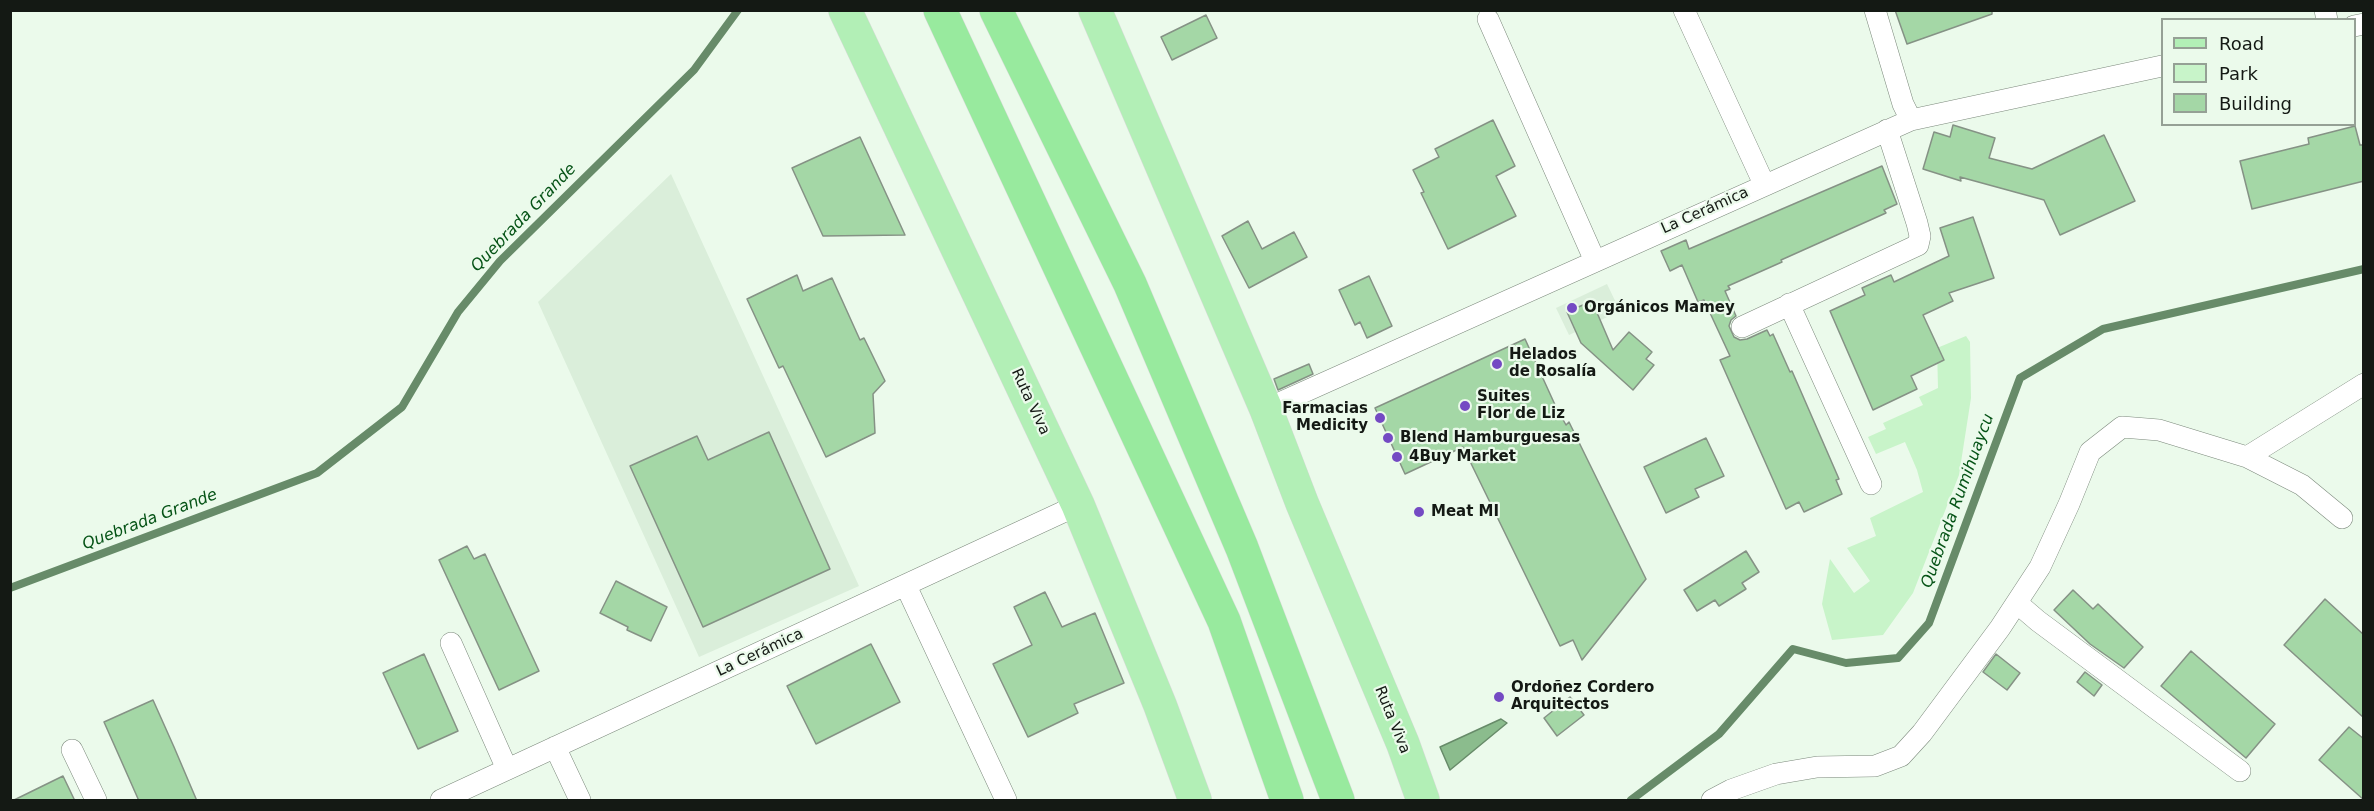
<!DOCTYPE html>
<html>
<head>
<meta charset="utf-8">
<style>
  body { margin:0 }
  #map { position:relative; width:2374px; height:811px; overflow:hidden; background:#ebfaeb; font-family:"DejaVu Sans",sans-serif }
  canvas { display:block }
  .frame { position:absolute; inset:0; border:12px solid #141914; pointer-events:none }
  .legend { position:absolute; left:2161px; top:18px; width:195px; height:108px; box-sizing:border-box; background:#ebfaeb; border:2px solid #95a095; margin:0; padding:8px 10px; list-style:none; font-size:18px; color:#141914 }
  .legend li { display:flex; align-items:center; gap:12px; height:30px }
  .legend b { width:30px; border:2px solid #95a095 }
</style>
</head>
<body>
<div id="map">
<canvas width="2374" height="811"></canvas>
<div class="frame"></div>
<ul class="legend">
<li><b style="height:8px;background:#b2efb6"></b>Road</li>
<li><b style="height:16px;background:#c8f4c9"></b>Park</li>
<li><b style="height:16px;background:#a4d7a6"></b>Building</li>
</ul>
</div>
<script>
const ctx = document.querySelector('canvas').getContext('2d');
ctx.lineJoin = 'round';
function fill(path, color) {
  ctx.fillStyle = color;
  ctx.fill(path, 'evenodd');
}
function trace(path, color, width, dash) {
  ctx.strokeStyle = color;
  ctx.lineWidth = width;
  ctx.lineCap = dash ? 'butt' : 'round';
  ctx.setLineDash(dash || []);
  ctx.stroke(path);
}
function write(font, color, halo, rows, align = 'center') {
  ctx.font = font + ' "DejaVu Sans",sans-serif';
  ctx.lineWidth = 4.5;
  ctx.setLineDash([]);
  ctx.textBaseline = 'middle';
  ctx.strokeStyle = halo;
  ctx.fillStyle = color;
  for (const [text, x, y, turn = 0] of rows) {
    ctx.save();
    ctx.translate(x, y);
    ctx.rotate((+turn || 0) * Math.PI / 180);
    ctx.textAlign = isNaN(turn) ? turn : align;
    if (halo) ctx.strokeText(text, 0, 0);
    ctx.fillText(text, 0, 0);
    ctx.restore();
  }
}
fill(new Path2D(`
  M671 174 859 586 699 657 538 302Z
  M1607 284 1620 311 1569 335 1556 308Z`), '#daeeda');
fill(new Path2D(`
  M1966 336 1970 342 1971 398 1959 475 1913 593 1883 635 1832 640 1822 604 1830 559 1854 593 1870 581 1847 548 1876 536 1870 518 1923 492 1917 470 1905 442 1876 454 1868 437 1886 429 1883 423 1923 405 1919 397 1938 388 1937 348Z`), '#c8f4c9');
const water = new Path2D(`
  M1501 719 1507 723 1450 770 1440 747Z`);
fill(water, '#8bbc8d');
trace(water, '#678b69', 1.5);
trace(new Path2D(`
  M10 588 317 473 402 407 458 312 500 261 694 70 738 10
  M1631 800 1719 734 1793 649 1846 663 1898 658 1929 623 2020 378 2103 329 2364 269`), '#678b69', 8);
const building = new Path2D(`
  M1895 10H1992V14L1907 44Z
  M1206 15 1217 38 1172 60 1161 37Z
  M1493 120 1515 166 1496 176 1516 216 1448 249 1421 193 1424 192 1413 170 1439 157 1435 149Z
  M1953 125 1995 138 1989 158 2032 169 2104 135 2135 201 2060 235 2044 200 1960 177 1961 181 1923 169 1934 132 1950 137Z
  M2355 126 2360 145H2364V181L2252 209 2240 161 2309 144 2308 138Z
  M860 137 905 235 823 236 792 168Z
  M1882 166 1897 204 1884 210 1886 213 1781 260 1782 262 1728 286 1730 289 1725 291 1736 316 1731 320 1729 326 1734 337 1740 340 1747 339 1767 330 1770 336 1773 334 1790 372 1792 371 1839 479 1836 480 1842 494 1804 512 1799 502 1786 509 1720 360 1730 356 1704 300 1698 302 1682 265 1670 271 1661 251 1686 240 1689 249Z
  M1973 217 1994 278 1949 293 1953 301 1923 315 1944 360 1911 376 1917 389 1873 410 1830 311 1865 295 1862 288 1891 275 1894 282 1949 256 1940 228Z
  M1248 221 1262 249 1294 232 1307 257 1249 288 1222 236Z
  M797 275 803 291 832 278 860 340 864 338 885 381 873 394 875 433 826 457 783 366 779 368 747 299Z
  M1369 276 1392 326 1367 338 1360 322 1355 325 1339 290Z
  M1592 301 1613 350 1629 332 1652 352 1646 359 1654 365 1633 390 1581 343 1567 312Z
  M1525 339 1556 407 1566 425 1569 422 1646 579 1582 660 1573 640 1560 646 1463 447 1405 474 1375 408Z
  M1309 364 1313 374 1278 390 1274 379Z
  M769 432 830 569 703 627 630 466 697 436 708 460Z
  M1706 438 1724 476 1695 489 1699 497 1666 513 1644 467Z
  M467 546 474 559 485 554 539 671 499 690 439 560Z
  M1746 551 1759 572 1742 583 1746 589 1719 606 1715 600 1697 611 1684 590Z
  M616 581 667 607 651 641 627 630 628 627 600 613Z
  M2073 590 2093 609 2098 604 2143 647 2124 668 2090 644 2054 610Z
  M1045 592 1062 627 1095 613 1124 683 1074 704 1078 713 1028 737 993 664 1032 645 1014 607Z
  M2325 599 2364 635V718L2284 645Z
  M871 644 900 702 816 744 787 686Z
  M2191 651 2275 724 2246 758 2161 686Z
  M424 654 458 731 418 749 383 673Z
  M1996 654 2020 673 2007 690 1983 672Z
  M2085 672 2102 685 2094 696 2077 682Z
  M1570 697 1584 715 1557 736 1544 718Z
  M153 700 174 747 197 801H139L120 758 104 722Z
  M2349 727 2364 739V800L2319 760Z
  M63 776 75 801H12Z`);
fill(building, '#a4d7a6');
trace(building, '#859285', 1.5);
const minor = new Path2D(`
  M1684 10 1764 184
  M1875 10 1903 104 1911 120
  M2325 10 2327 20
  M1488 19 1595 261
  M2354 26 2364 24
  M1789 304 1871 484
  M1742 327 1918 245 1920 236 1917 223 1887 130
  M1266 409 1911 120 2162 66
  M2247 457 2364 384
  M906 586 1006 800
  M2017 603 2038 621 2240 771
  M451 643 507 769
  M555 747 580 800
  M72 750 96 800
  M441 800 1078 505
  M1712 800 1731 790 1776 774 1817 767 1875 766 1901 756 1922 733 2000 628 2040 567 2069 504 2090 452 2122 427 2159 430 2247 457 2302 485 2342 518`);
const primary = new Path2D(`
  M845 10 1078 505 1160 705 1195 800
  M1095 10 1266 409 1302 503 1403 744 1423 800`);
const trunk = new Path2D(`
  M940 10 1224 621 1287 800
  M996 10 1130 284 1242 548 1338 800`);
trace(minor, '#7c897c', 22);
trace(primary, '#d9dad9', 34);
trace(trunk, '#d9dad9', 34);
trace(minor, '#fff', 21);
trace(primary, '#b2efb6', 33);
trace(trunk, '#98ea9e', 33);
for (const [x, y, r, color] of [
  [1572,308,6,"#744ac3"],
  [1497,364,6,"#744ac3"],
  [1465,406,6,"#744ac3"],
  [1380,418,6,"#744ac3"],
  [1388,438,6,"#744ac3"],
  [1397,457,6,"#744ac3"],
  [1419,512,6,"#744ac3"],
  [1499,697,6,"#744ac3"]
]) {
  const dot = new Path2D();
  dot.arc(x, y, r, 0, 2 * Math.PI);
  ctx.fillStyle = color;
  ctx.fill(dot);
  trace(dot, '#ebfaeb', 2);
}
write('15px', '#141914', '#ebfaeb', [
  ["La Cerámica",1705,211,-24],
  ["Ruta Viva",1030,402,65],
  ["La Cerámica",760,653,-25],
  ["Ruta Viva",1392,720,68]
]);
write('bold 15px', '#141914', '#ebfaeb', [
  ["Orgánicos Mamey",1584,308],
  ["Helados",1509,355],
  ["de Rosalía",1509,372],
  ["Suites",1477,397],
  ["Flor de Liz",1477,414],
  ["Farmacias",1368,409,"right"],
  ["Medicity",1368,426,"right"],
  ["Blend Hamburguesas",1400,438],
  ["4Buy Market",1409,457],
  ["Meat MI",1431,512],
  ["Ordoñez Cordero",1511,688],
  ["Arquitectos",1511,705]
], 'left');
write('italic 16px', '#055316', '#ebfaeb', [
  ["Quebrada Grande",524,218,-46],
  ["Quebrada Rumihuaycu",1958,501,-70],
  ["Quebrada Grande",150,520,-21]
]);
</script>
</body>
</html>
